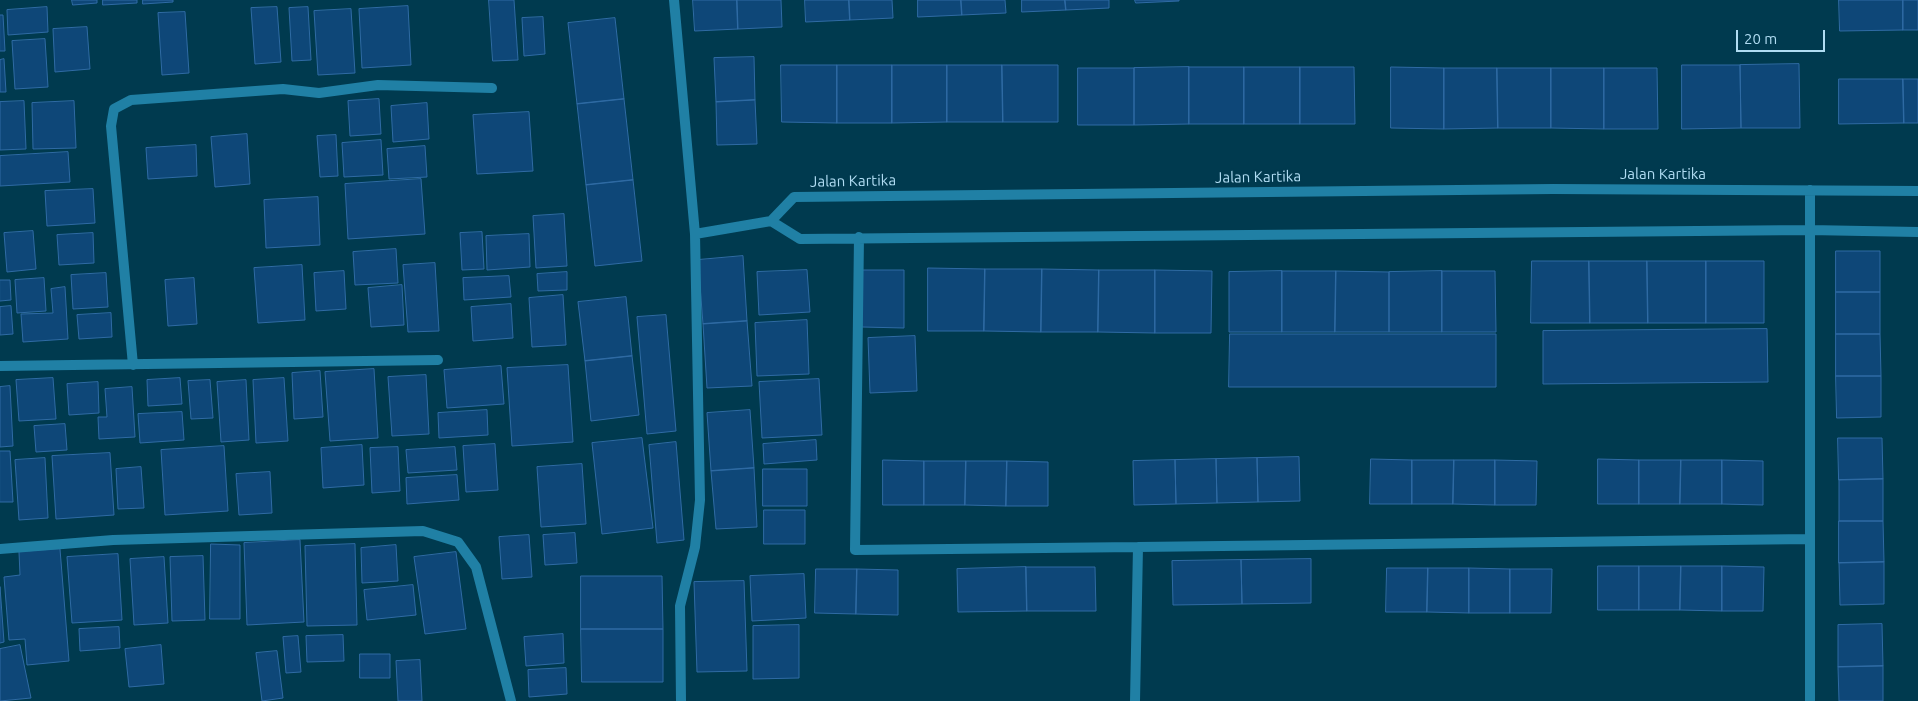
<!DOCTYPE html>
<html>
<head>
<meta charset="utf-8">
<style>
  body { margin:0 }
  #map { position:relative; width:1918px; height:701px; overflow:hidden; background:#003a4f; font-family:Ubuntu,sans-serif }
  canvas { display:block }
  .scale { position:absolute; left:1736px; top:30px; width:89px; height:22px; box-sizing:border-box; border:2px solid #b0dcf2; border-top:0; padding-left:6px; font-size:15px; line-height:18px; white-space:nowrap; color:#b0dcf2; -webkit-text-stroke:4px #003a4f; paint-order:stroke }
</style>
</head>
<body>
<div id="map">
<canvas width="1918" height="701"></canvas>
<div class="scale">20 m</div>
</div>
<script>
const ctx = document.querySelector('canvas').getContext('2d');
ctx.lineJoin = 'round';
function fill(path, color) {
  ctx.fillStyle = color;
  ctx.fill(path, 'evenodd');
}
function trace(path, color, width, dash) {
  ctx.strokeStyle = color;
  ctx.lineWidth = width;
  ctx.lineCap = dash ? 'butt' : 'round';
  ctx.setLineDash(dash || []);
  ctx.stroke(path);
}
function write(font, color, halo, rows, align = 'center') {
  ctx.font = font + ' Ubuntu,sans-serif';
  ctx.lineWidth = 4;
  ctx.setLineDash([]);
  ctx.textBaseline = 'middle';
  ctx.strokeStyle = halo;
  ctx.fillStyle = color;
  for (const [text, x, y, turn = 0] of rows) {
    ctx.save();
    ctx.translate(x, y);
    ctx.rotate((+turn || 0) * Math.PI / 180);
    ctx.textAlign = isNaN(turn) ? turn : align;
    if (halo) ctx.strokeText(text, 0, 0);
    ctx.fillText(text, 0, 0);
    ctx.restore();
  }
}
const building = new Path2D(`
  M72 0H97V3L73 5Z
  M103 0H137V3L103 5Z
  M143 0H173V2L143 4Z
  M489 0H514L518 60 493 61Z
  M693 0H737L738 29 695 31Z
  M737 0H781L782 27 738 29Z
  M805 0H849L850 20 806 22Z
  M849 0H892L893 18 850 20Z
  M918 0H961L962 15 918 17Z
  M961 0H1005L1006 13 962 15Z
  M1022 0H1065L1066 10 1022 12Z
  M1065 0H1109V8L1066 10Z
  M1135 0H1179V1L1136 3Z
  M1839 0H1903V30L1840 31Z
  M1903 0H1918V30H1903Z
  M408 6 411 65 362 68 359 9Z
  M47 7 48 32 8 35 7 10Z
  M277 7 281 62 255 64 251 8Z
  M308 7 311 60 292 61 289 8Z
  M351 9 355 73 318 75 314 11Z
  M185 12 189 73 162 75 158 13Z
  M0 15H3L5 51H0Z
  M543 17 545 54 524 56 522 18Z
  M615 18 624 99 577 104 568 23Z
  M87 27 90 69 55 72 53 29Z
  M45 39 48 87 15 89 12 41Z
  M754 57 755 100 716 102 714 58Z
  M4 59 6 92H0V60Z
  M1799 64 1800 128H1741L1740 65Z
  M781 65H837V123L782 122Z
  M837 65H892V123H837Z
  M892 65H947V122L892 123Z
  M947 65H1002L1003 122H947Z
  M1002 65H1058V122H1003Z
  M1682 65H1740L1741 128 1682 129Z
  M1189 67V124L1134 125V68Z
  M1189 67H1244V124H1189Z
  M1244 67H1300V124H1244Z
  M1300 67H1354L1355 124H1300Z
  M1391 67 1444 68V129L1391 128Z
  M1078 68H1134V125H1078Z
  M1444 68H1497L1498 128 1444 129Z
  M1497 68H1551V128H1498Z
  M1551 68H1604V129L1551 128Z
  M1604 68H1657L1658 129H1604Z
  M1839 79H1903L1904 123 1839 124Z
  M1903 79H1918V123H1904Z
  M379 99 381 134 350 136 348 101Z
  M624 99 633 180 586 185 577 104Z
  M755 100 757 144 717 145 716 102Z
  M24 101 26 149 0 150V102Z
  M74 101 76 148 33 149 32 103Z
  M427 103 429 139 393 142 391 106Z
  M529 112 533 171 477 174 473 115Z
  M247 134 250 184 215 187 211 137Z
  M336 135 338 176 320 177 317 136Z
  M381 140 383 175 344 177 342 143Z
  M196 145 197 176 148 179 146 148Z
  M425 146 427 177 389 179 387 149Z
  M68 152 70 182 0 186V156Z
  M421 179 425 234 348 239 345 184Z
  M633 180 642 261 595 266 586 185Z
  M93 189 95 223 47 226 45 191Z
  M318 197 320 245 266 248 264 200Z
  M564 214 567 266 536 268 533 216Z
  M33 231 36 269 7 272 4 233Z
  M482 232 484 269 462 270 460 233Z
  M93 233 94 263 59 265 57 235Z
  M529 234 530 267 487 270 486 236Z
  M396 249 398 283 355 285 353 252Z
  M1836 251H1880V292H1836Z
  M743 256 747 321 703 324 698 260Z
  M1532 261H1589L1590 323H1531Z
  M1589 261H1647L1648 323H1590Z
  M1647 261H1706V323H1648Z
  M1706 261H1764V323H1706Z
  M435 263 439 331 408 332 403 265Z
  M302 265 305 320 258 323 254 268Z
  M928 268 985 269 984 331H928Z
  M985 269H1042L1041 332 984 331Z
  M1042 269 1099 270 1098 332H1041Z
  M807 270 810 312 759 315 757 272Z
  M862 270H904V328L862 327Z
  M1099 270H1155V333L1098 332Z
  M1155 270 1212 271 1211 333H1155Z
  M344 271 346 309 316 311 314 273Z
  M1282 271H1336L1335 332H1282Z
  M1282 271V332H1229V272Z
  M1336 271 1389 272V332H1335Z
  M1442 271V332H1389V272Z
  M1442 271H1495L1496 332H1442Z
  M567 272V290L538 291 537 274Z
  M106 273 108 307 73 309 71 275Z
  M509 276 511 297 464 300 463 278Z
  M44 278 46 311 17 313 15 280Z
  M194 278 197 324 168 326 165 280Z
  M0 280H10L11 300 0 301Z
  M402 285 404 325 371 327 368 288Z
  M65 287 68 339 23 342 21 314 53 313 51 289Z
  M1836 292H1880V334H1836Z
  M563 295 566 345 532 347 529 298Z
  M626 297 632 356 585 361 578 302Z
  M511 304 513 338 473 341 471 307Z
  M11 306 13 334 0 335V307Z
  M111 313 112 337 79 339 77 315Z
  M666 315 676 431 647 434 637 317Z
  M807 320 809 374 757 376 755 323Z
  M747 321 752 386 707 388 703 324Z
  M1767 329 1768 382 1543 384V331Z
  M1230 334H1496V387H1229Z
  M1836 334H1880L1881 376H1836Z
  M915 336 917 391 870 393 868 338Z
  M632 356 639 415 591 421 585 361Z
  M568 365 573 442 512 446 507 368Z
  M501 366 504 404 447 408 444 370Z
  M374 369 378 438 330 441 325 372Z
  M320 371 323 417 294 419 292 373Z
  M426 375 429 434 392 436 388 377Z
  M1836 376H1881V417L1837 418Z
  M53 378 56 419 19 421 16 380Z
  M180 378 182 404 148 406 147 380Z
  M284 378 288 441 256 443 253 380Z
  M819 379 822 435 762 438 759 382Z
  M210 380 213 418 191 419 188 381Z
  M246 380 249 440 221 442 217 382Z
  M98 382 99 413 69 415 67 384Z
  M10 386 13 446 0 447V387Z
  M132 387 135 437 99 439 98 417H107L105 389Z
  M487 410 488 435 439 438 438 413Z
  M750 410 754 468 711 471 707 413Z
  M182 412 184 440 140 443 138 414Z
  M65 424 67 450 36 452 34 426Z
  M642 438 653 528 602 534 592 443Z
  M1838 438H1882L1883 479 1839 480Z
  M816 440 817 460 764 464 763 444Z
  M676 442 684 540 657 543 649 445Z
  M495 444 498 490 466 492 463 446Z
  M362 445 364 485 323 488 321 448Z
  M224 446 228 511 165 515 161 450Z
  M398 447 400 491 372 493 370 448Z
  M455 447 457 470 408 473 406 450Z
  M0 451H10L13 502H0Z
  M110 453 114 515 56 519 52 456Z
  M1299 457 1300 501 1258 502 1257 458Z
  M45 458 48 518 19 520 15 460Z
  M1257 458 1258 502 1217 503 1216 459Z
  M1216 459 1217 503 1176 504 1175 460Z
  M1371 459 1412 460V504H1370Z
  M1598 459 1639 460V504H1598Z
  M883 460 924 461V505H883Z
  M1175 460 1176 504 1134 505 1133 461Z
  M1412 460H1454L1453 504H1412Z
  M1454 460H1495V505L1453 504Z
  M1495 460 1537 461 1536 505H1495Z
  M1639 460H1681L1680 504H1639Z
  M1681 460H1722V504H1680Z
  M1722 460 1763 461V505L1722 504Z
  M924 461H966L965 505H924Z
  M966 461H1007L1006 506 965 505Z
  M1007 461 1048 462V506H1006Z
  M582 464 586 524 541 527 537 467Z
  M141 467 144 508 118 509 116 469Z
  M754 468 757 527 716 529 711 471Z
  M763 469H807V506H763Z
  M270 472 272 513 239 515 236 474Z
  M457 475 459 500 407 504 406 478Z
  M1883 479V521H1839V480Z
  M764 510H805V544H764Z
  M1839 521H1883L1884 562 1839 563Z
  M575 533 577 563 545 565 543 535Z
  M529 535 532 577 502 579 499 537Z
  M300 540 304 622 247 625 244 543Z
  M211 544 240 545V619H210Z
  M355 544 357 625 307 626 305 546Z
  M396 545 398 581 362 583 361 548Z
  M60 549 69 661 27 665 25 639 9 640 4 577 20 575 19 552Z
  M456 552 466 629 425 634 414 557Z
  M118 554 122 620 72 623 67 557Z
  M203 556 205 620 172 621 170 557Z
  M164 557 168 623 134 625 130 559Z
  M1311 559V603L1242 604 1241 560Z
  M1241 560 1242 604 1173 605 1172 561Z
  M1884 562V604L1840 605 1839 563Z
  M1598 566H1639V610H1598Z
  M1639 566H1681L1680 610H1639Z
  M1681 566H1722V611L1680 610Z
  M1722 566 1764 567 1763 611H1722Z
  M1026 567H1095L1096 611H1027Z
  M1026 567 1027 611 958 612 957 569Z
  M1387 568H1428L1427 612H1386Z
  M1428 568H1469V613L1427 612Z
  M1469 568 1510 569V613H1469Z
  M816 569H857L856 614 815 613Z
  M857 569 898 570V615L856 614Z
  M1510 569H1552L1551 613H1510Z
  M804 574 806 618 752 621 750 576Z
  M581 576H662L663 629H581Z
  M744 581 747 671 697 672 694 582Z
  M413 585 416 615 367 620 364 590Z
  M0 587 4 642 0 643Z
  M1882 624 1883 666 1838 667V625Z
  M799 625V678L753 679V626Z
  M119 627 120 648 80 651 79 629Z
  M581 629H663V682H582Z
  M563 634 564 663 526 666 524 637Z
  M343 635 344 661 307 662 306 636Z
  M298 636 301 672 286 673 283 637Z
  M20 645 31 698 0 701V649Z
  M161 645 164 684 129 687 125 649Z
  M277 651 283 698 262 701 256 653Z
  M360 654H390V678H360Z
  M420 660 422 701H398L396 661Z
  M1883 666V701H1839L1838 667Z
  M566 668 567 694 529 697 528 670Z`);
fill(building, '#0e4778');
trace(building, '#2f6ba4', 1);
trace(new Path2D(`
  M674 0 695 234 700 500 695 547 680 606 681 701
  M1810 190V701
  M771 221 794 197 1553 189 1918 191
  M771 221 800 239 1809 230 1918 232
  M695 234 771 221
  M859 237 855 550 1138 547 1135 701
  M133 365 111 126 114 109 131 100 283 89 319 93 378 85 492 88
  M0 366 438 360
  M1138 547 1810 539
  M0 549 113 540 423 531 458 542 476 567 511 701`), '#2080a5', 10);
write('15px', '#b0dcf2', '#003a4f', [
  ["Jalan Kartika",1663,174],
  ["Jalan Kartika",1258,177,-1],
  ["Jalan Kartika",853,181,-1]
]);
</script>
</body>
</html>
